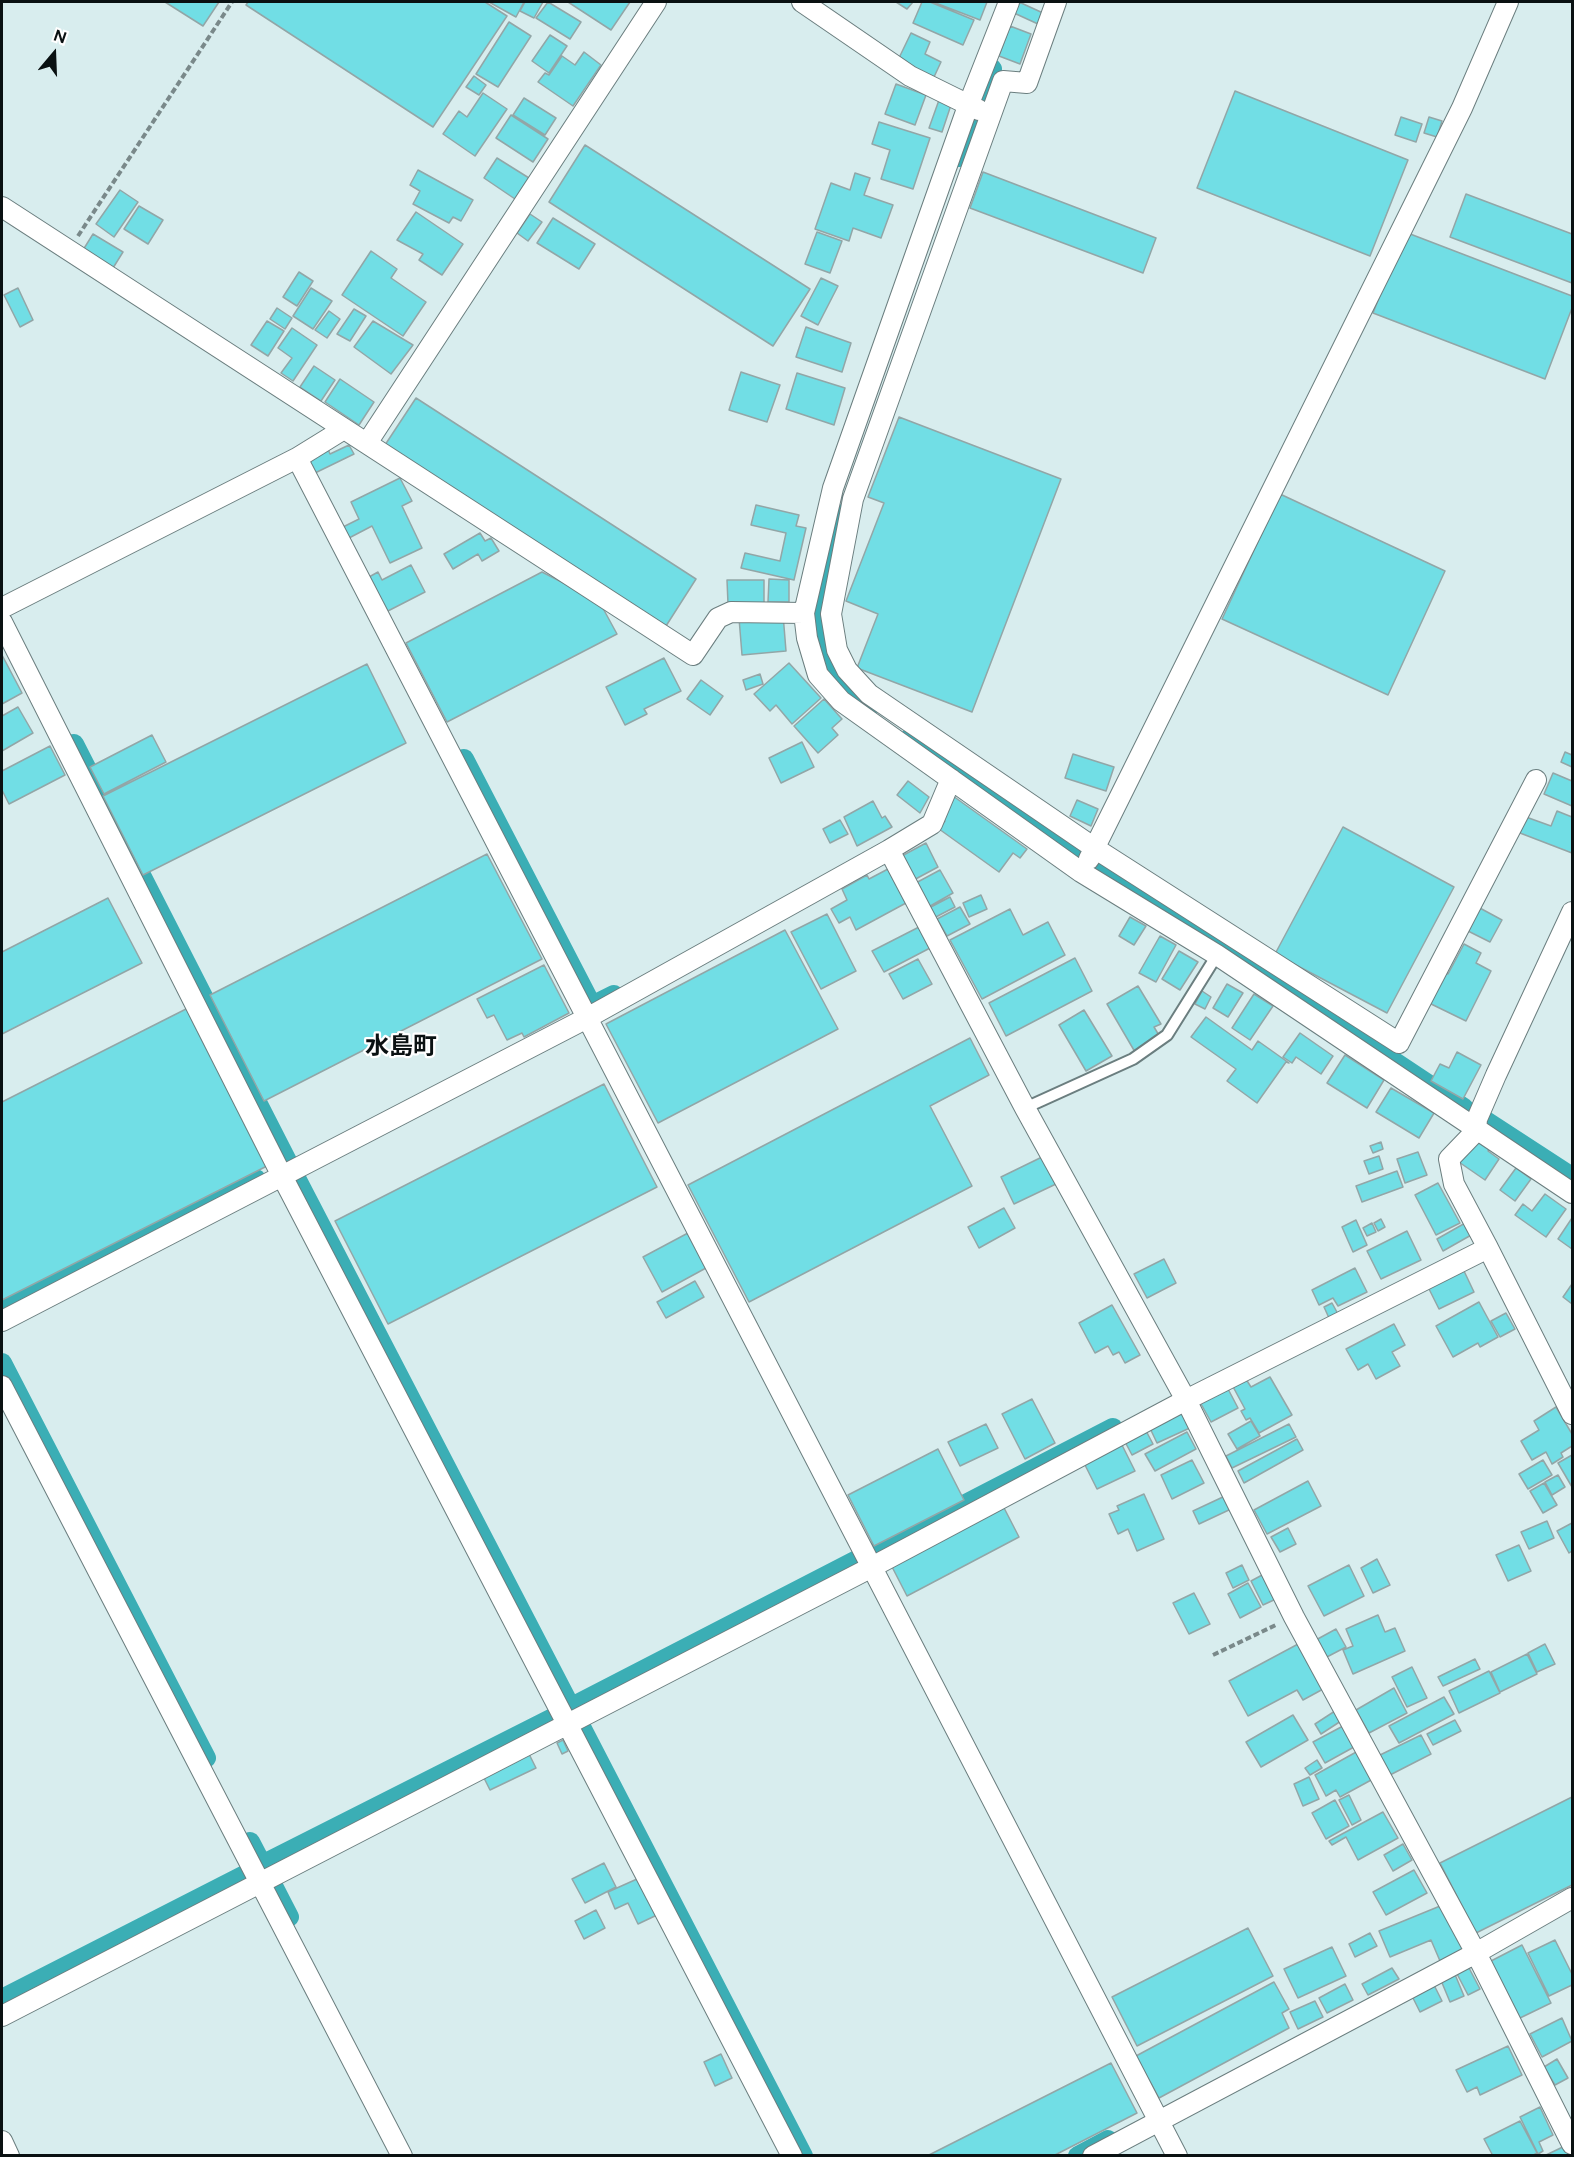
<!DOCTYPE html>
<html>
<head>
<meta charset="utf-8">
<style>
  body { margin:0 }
  #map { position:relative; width:1574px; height:2157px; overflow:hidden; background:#d8edee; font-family:Figtree,sans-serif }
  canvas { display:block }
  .frame { position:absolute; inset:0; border:3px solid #0a1112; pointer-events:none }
  .north { position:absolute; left:24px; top:24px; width:60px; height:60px; -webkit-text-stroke:4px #fff; paint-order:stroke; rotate:19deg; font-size:16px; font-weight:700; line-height:24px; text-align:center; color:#0a1112 }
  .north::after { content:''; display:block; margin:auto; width:21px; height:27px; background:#0a1112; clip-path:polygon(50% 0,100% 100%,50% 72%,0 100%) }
</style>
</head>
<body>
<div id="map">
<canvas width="1574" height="2157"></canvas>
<div class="frame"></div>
<div class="north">N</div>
</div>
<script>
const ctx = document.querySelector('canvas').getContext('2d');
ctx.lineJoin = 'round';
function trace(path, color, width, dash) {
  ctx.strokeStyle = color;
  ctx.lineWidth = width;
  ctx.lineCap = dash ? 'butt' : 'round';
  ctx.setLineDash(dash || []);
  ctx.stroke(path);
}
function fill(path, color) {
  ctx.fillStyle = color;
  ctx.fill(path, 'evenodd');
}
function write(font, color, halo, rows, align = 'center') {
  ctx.font = font + ' Figtree,"Noto Sans JP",sans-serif';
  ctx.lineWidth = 4.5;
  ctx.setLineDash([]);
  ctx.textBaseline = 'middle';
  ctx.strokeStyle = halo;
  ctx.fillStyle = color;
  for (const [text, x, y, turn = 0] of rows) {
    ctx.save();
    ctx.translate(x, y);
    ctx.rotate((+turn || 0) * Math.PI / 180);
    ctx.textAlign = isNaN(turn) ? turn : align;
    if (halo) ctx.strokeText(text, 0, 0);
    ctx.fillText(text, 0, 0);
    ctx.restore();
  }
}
trace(new Path2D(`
  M960 157 992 69
  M836 513C823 584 793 662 867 711
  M909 739 1464 1108
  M74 744 288 1163
  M464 759 592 1006 614 995
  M1481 1118 1572 1177
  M297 1180 571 1708
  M2 1307 256 1179
  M2 1363 206 1758
  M879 1549 1113 1428
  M574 1706 861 1558
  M579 1723 803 2156
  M250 1842 262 1865 555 1717
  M271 1882 289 1917
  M2 1999 245 1875
  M1078 2156 1108 2140`), '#3baeb5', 20);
const building = new Path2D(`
  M165 2H219L203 26Z
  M248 2H485L507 16 433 127 246 5Z
  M489 2H524L516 17Z
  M525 2H543L534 18 520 11Z
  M548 2 581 22 570 39 536 18Z
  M568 2H630L611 30Z
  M896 2H913L907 9Z
  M922 2H930L974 20 963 45 913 23Z
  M933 2H987L980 20Z
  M1019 2 1043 13 1038 24 1014 13Z
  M509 22 531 36 498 87 476 74Z
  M1010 26 1031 34 1020 64 999 56Z
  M911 33 930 42 925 54 941 62 934 77 898 60Z
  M550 35 567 46 549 73 532 61Z
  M584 52 601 65 573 106 538 82 545 73 549 75 562 56 575 65Z
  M474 76 486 85 479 95 466 87Z
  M896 84 926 95 915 125 885 114Z
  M1235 91 1408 160 1370 256 1197 188Z
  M483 93 507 109 475 156 443 134 459 111 467 117Z
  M524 98 556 118 545 135 513 115Z
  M939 100 951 105 942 132 929 128Z
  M511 115 548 139 533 162 496 138Z
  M1401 117 1422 124 1416 142 1395 135Z
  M1429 117 1442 121 1437 137 1424 133Z
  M879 122 930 138 913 189 881 179 890 150 872 144Z
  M585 145 810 289 773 346 549 202Z
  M497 158 529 178 515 199 484 178Z
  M418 170 473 200 461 221 453 217 449 223 413 204 420 191 410 185Z
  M983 172 1156 238 1143 273 970 208Z
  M855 173 870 178 864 195 893 205 881 238 853 228 849 241 815 229 831 183 850 190Z
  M120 190 138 202 114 237 96 224Z
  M1466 194 1572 234V283L1450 237Z
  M139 206 163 220 148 244 124 229Z
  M416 212 463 244 442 275 419 260 423 254 397 240Z
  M530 214 542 222 528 241 517 233Z
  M553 218 595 244 579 269 537 243Z
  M817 232 842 241 830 273 805 264Z
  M1405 232 1572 296V308L1545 379 1373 313Z
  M93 234 123 252 113 268 83 250Z
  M371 251 397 269 391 278 426 302 403 336 342 295Z
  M299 272 313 281 297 306 283 297Z
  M821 278 838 286 818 325 801 316Z
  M18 288 33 320 20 327 4 295Z
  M311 288 332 301 313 329 293 316Z
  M277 308 292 318 285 329 270 319Z
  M354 309 366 316 350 341 337 334Z
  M329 311 340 319 327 338 315 330Z
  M267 321 284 331 268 356 251 345Z
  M373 321 413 345 391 374 354 347Z
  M806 327 851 343 842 372 796 357Z
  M292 328 317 345 293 381 281 373 292 358 278 348Z
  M314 366 335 380 321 401 300 387Z
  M741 372 780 385 767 422 729 410Z
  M797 373 845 388 834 425 786 409Z
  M340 379 374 402 359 425 325 402Z
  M416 398 696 579 666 626 385 445Z
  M899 417 1061 479 972 712 857 668 878 614 846 601 884 503 868 497Z
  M349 445 354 454 315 473 307 459 328 449 330 454Z
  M400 478 412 501 402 506 422 548 390 563 372 526 349 538 343 527 359 519 351 502Z
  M1280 494 1445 571 1388 695 1222 619Z
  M756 505 799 515 796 526 806 528 794 580 741 568 745 553 780 561 786 533 751 525Z
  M480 533 485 541 491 538 499 551 482 561 478 554 453 569 444 554Z
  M411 565 425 592 384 613 369 577 378 572 382 580Z
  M542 572 599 601 617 634 447 722 406 643Z
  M769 579 789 580V602H768Z
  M727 580H764V604H728Z
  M783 614 786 651 742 655 739 618Z
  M2 655 22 693 2 704Z
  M664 658 681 691 644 709 647 714 625 725 606 687Z
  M789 663 821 698 792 724 776 705 770 711 754 694Z
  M367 664 406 743 143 875 103 796Z
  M760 674 763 684 746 690 743 680Z
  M701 680 723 696 710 715 687 699Z
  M824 699 842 719 832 728 838 735 818 753 794 726Z
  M18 707 33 733 2 751V716Z
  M152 735 166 762 104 794 90 767Z
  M802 742 814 767 781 783 769 758Z
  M50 746 65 775 9 804 2 790V771Z
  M1565 752 1572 755V767L1561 762Z
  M1073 754 1114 767 1106 791 1065 778Z
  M1553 773 1572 781V806L1544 794Z
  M908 781 929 797 920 813 897 795Z
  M953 796 1027 849 1020 858 1013 853 999 872 939 829 945 821 939 817Z
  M1077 800 1098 809 1091 826 1070 816Z
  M873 801 882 818 885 816 892 827 857 846 844 817Z
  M1557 811 1572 817V853L1520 833 1526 817 1551 826Z
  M840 820 848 834 830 843 823 829Z
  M1343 827 1454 887 1387 1013 1275 954Z
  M926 843 938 867 910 882 898 858Z
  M487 854 542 959 264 1101 210 995Z
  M888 869 906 903 856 930 850 917 839 923 831 909 847 900 842 889 867 875 869 879Z
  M940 870 953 893 925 909 912 885Z
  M981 895 987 909 969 917 963 903Z
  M950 897 955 907 932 919 927 909Z
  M108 898 142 963 2 1034V952Z
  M960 907 970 924 947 936 937 919Z
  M1478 907 1502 920 1490 942 1466 930Z
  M1010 909 1023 935 1048 922 1065 955 982 999 950 940Z
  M827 914 856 971 821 989 791 932Z
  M1130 917 1146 926 1134 945 1119 936Z
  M921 926 932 947 884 972 872 951Z
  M785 930 838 1029 658 1123 606 1024Z
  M1160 936 1176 945 1156 982 1139 973Z
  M1464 944 1481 953 1476 963 1491 971 1466 1021 1427 1002 1442 971 1448 974Z
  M1179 951 1198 962 1180 990 1162 979Z
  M1075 958 1092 991 1006 1036 989 1003Z
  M918 959 932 984 903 999 889 974Z
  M544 965 569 1013 524 1037 522 1033 507 1040 494 1015 487 1018 477 999Z
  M1227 984 1243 993 1228 1017 1213 1008Z
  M1138 986 1161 1024 1154 1027 1160 1037 1135 1052 1107 1004Z
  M1202 991 1211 997 1205 1009 1195 1004Z
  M1254 994 1273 1006 1250 1040 1232 1028Z
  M188 1008 267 1166 2 1300V1102Z
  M1084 1010 1112 1056 1086 1071 1059 1025Z
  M1206 1017 1252 1050 1258 1041 1289 1063 1286 1062 1257 1103 1227 1081 1236 1069 1191 1037Z
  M1300 1033 1333 1056 1321 1074 1296 1057 1292 1063 1283 1057Z
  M970 1038 989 1075 930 1106 972 1186 749 1302 688 1185Z
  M1457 1052 1481 1065 1463 1099 1431 1081 1440 1064 1449 1068Z
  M1345 1055 1384 1080 1367 1108 1327 1083Z
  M604 1084 657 1187 388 1324 335 1221Z
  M1391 1088 1434 1113 1419 1138 1376 1112Z
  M1471 1138 1492 1145 1488 1151 1499 1159 1485 1180 1456 1160Z
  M1381 1142 1383 1149 1373 1153 1370 1146Z
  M1418 1152 1427 1175 1405 1183 1397 1159Z
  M1379 1156 1383 1169 1369 1174 1364 1161Z
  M1042 1157 1056 1184 1014 1204 1001 1177Z
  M1516 1168 1531 1179 1515 1201 1500 1190Z
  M1397 1171 1403 1187 1362 1202 1356 1186Z
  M1438 1183 1460 1223 1436 1235 1415 1195Z
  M1545 1194 1566 1209 1546 1237 1515 1215 1523 1204 1532 1211Z
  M1004 1208 1015 1228 979 1248 968 1227Z
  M1572 1218V1249L1558 1239Z
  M1381 1219 1385 1227 1378 1231 1374 1223Z
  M1356 1220 1367 1245 1353 1252 1342 1227Z
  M1467 1222 1473 1234 1443 1251 1437 1239Z
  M1372 1223 1376 1232 1367 1236 1363 1228Z
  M1407 1231 1421 1260 1381 1279 1367 1251Z
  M688 1233 706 1268 662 1292 643 1257Z
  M1164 1259 1176 1283 1147 1298 1134 1274Z
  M1355 1268 1367 1292 1338 1306 1333 1298 1319 1305 1312 1290Z
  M1464 1271 1474 1292 1439 1309 1426 1283Z
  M695 1281 704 1297 666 1318 657 1302Z
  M1572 1284V1304L1563 1297Z
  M1479 1302 1498 1337 1480 1347 1478 1343 1453 1357 1436 1326Z
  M1332 1303 1338 1314 1329 1318 1324 1307Z
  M1112 1305 1140 1355 1125 1363 1119 1352 1113 1355 1108 1346 1095 1353 1079 1323Z
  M1506 1313 1515 1329 1500 1337 1491 1321Z
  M1394 1324 1405 1345 1392 1352 1400 1366 1376 1379 1368 1364 1358 1370 1346 1349Z
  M1244 1376 1251 1387 1270 1377 1292 1415 1259 1433 1250 1418 1246 1420 1241 1411 1245 1409 1231 1383Z
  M1227 1387 1238 1408 1211 1422 1200 1402Z
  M1032 1399 1055 1443 1025 1459 1002 1414Z
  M1556 1407 1572 1434V1446L1561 1453 1563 1457 1552 1464 1546 1452 1532 1460 1521 1441 1539 1430 1534 1421Z
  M1183 1408 1192 1427 1157 1443 1148 1424Z
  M1251 1421 1260 1436 1237 1449 1228 1434Z
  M986 1424 998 1448 960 1466 948 1442Z
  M1289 1424 1296 1437 1232 1468 1226 1456Z
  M1144 1427 1153 1444 1132 1455 1123 1438Z
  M1187 1432 1196 1449 1155 1471 1145 1454Z
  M1297 1439 1303 1450 1244 1483 1238 1471Z
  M1122 1445 1135 1471 1097 1489 1084 1463Z
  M938 1449 964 1500 874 1546 848 1495Z
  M1572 1455V1487L1558 1463Z
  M1192 1460 1204 1483 1172 1499 1161 1475Z
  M1543 1460 1552 1475 1528 1489 1519 1474Z
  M1558 1475 1565 1487 1552 1495 1545 1482Z
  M1308 1481 1321 1506 1267 1534 1254 1510Z
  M1544 1483 1557 1505 1543 1513 1530 1491Z
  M1144 1494 1164 1539 1137 1551 1128 1529 1118 1534 1109 1514 1119 1510 1117 1506Z
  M1225 1496 1231 1509 1199 1524 1193 1511Z
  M1001 1502 1019 1537 907 1596 889 1561Z
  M1547 1521 1554 1538 1529 1549 1521 1532Z
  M1572 1523V1551L1569 1553 1557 1531Z
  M1288 1528 1296 1544 1280 1552 1271 1537Z
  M1519 1545 1531 1571 1508 1581 1496 1555Z
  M1377 1559 1390 1585 1373 1593 1361 1568Z
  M1242 1565 1249 1580 1233 1588 1226 1573Z
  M1349 1565 1364 1596 1324 1616 1308 1586Z
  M1264 1574 1276 1599 1263 1605 1251 1581Z
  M1248 1583 1261 1607 1240 1618 1228 1594Z
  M1194 1593 1210 1624 1189 1634 1173 1603Z
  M1378 1615 1385 1632 1395 1628 1405 1651 1353 1674 1343 1650 1353 1646 1346 1629Z
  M1336 1629 1346 1647 1323 1659 1314 1641Z
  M1300 1643 1325 1688 1303 1700 1297 1690 1248 1716 1229 1681Z
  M1545 1644 1555 1664 1537 1672 1528 1653Z
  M1527 1654 1537 1674 1500 1692 1491 1672Z
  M1475 1659 1480 1669 1443 1686 1438 1677Z
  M1412 1667 1427 1698 1407 1707 1392 1677Z
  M1489 1671 1500 1693 1459 1713 1449 1691Z
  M1394 1688 1407 1713 1369 1733 1356 1710Z
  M1444 1697 1454 1714 1399 1743 1389 1726Z
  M1335 1711 1341 1721 1321 1734 1315 1724Z
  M1293 1715 1308 1740 1261 1767 1246 1742Z
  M1455 1720 1461 1731 1433 1745 1427 1734Z
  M1343 1726 1354 1747 1325 1763 1313 1742Z
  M1421 1735 1431 1754 1388 1776 1378 1756Z
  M563 1740 568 1751 562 1754 557 1743Z
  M1358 1751 1373 1779 1340 1797 1336 1790 1326 1796 1315 1775Z
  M528 1752 536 1768 490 1790 482 1774Z
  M1317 1760 1322 1768 1310 1775 1305 1768Z
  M1309 1777 1319 1799 1303 1806 1294 1784Z
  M1349 1795 1361 1820 1352 1825 1339 1800Z
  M1572 1797V1885L1476 1933 1440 1863Z
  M1335 1800 1349 1826 1326 1839 1312 1813Z
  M1383 1812 1398 1838 1358 1860 1346 1837 1332 1845 1329 1841Z
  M1403 1844 1412 1860 1393 1871 1384 1855Z
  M604 1863 616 1887 585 1903 572 1879Z
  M1414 1870 1427 1893 1386 1915 1373 1892Z
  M637 1879 657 1915 638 1924 628 1903 615 1909 608 1892Z
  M1445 1904 1465 1951 1440 1961 1431 1940 1390 1957 1379 1931Z
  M596 1910 605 1928 584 1939 575 1921Z
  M1248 1928 1273 1976 1137 2046 1112 1997Z
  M1370 1933 1377 1946 1355 1957 1349 1944Z
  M1555 1940 1572 1974V1985L1549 1996 1528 1953Z
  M1522 1945 1551 2003 1520 2018 1491 1961Z
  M1332 1947 1346 1976 1298 1998 1284 1969Z
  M1468 1966 1480 1989 1468 1995 1456 1972Z
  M1392 1968 1399 1979 1368 1995 1362 1984Z
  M1454 1972 1464 1996 1450 2002 1440 1978Z
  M1432 1981 1442 2001 1420 2012 1410 1992Z
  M1274 1982 1289 2009 1282 2013 1289 2028 1159 2098 1136 2056Z
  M1345 1984 1353 2000 1327 2013 1319 1998Z
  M1315 2001 1323 2017 1298 2029 1290 2012Z
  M1562 2018 1572 2041 1542 2057 1530 2034Z
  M1508 2046 1522 2075 1480 2095 1477 2087 1467 2092 1456 2070Z
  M721 2054 732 2078 715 2086 704 2062Z
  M1557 2059 1568 2078 1555 2085 1544 2067Z
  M1111 2063 1137 2113 1053 2156H927Z
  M1540 2107 1553 2135 1539 2142 1543 2151 1538 2154 1520 2117Z
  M1520 2121 1537 2153 1532 2156H1493L1484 2139Z
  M1569 2144 1572 2156H1544Z`);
fill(building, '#71dee5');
trace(building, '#92a6a7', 1.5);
const service = new Path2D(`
  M1025 1108 1133 1059 1167 1035 1217 955`);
const minor = new Path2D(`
  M802 2 910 76 979 110
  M1009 2 968 106 833 488 804 613 807 638 818 675 841 701 1081 872 1217 955 1572 1193
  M1056 2 1027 83 1003 81 853 499 831 614 837 650 847 670 869 694 1096 849 1399 1043 1536 780
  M2 207 693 655 718 618 731 612 804 613
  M367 443 656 2
  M297 458 1177 2156
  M2 608 297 458 344 429
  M2 622 282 1176 792 2156
  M889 850 1025 1108 1186 1400 1294 1617 1476 1953 1572 2144
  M1089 859 1462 108 1508 2
  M1488 1248 1572 1414
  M2 1321 587 1018 889 850 932 824 951 779
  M2 1386 402 2156
  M2 2016 872 1567 1186 1400 1488 1248 1454 1184 1449 1159 1476 1131 1477 1119 1496 1075 1572 912
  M2 2141 9 2156
  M1093 2156 1476 1953 1572 1898`);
trace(service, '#6b7e7f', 14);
trace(minor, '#6b7e7f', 22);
trace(new Path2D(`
  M78 236 232 2
  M1213 1655 1278 1624`), '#7a898a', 4, [6, 3]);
trace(service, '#fff', 10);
trace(minor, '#fff', 20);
write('bold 24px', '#0a1112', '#fff', [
  ["水島町",401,1047]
]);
</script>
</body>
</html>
